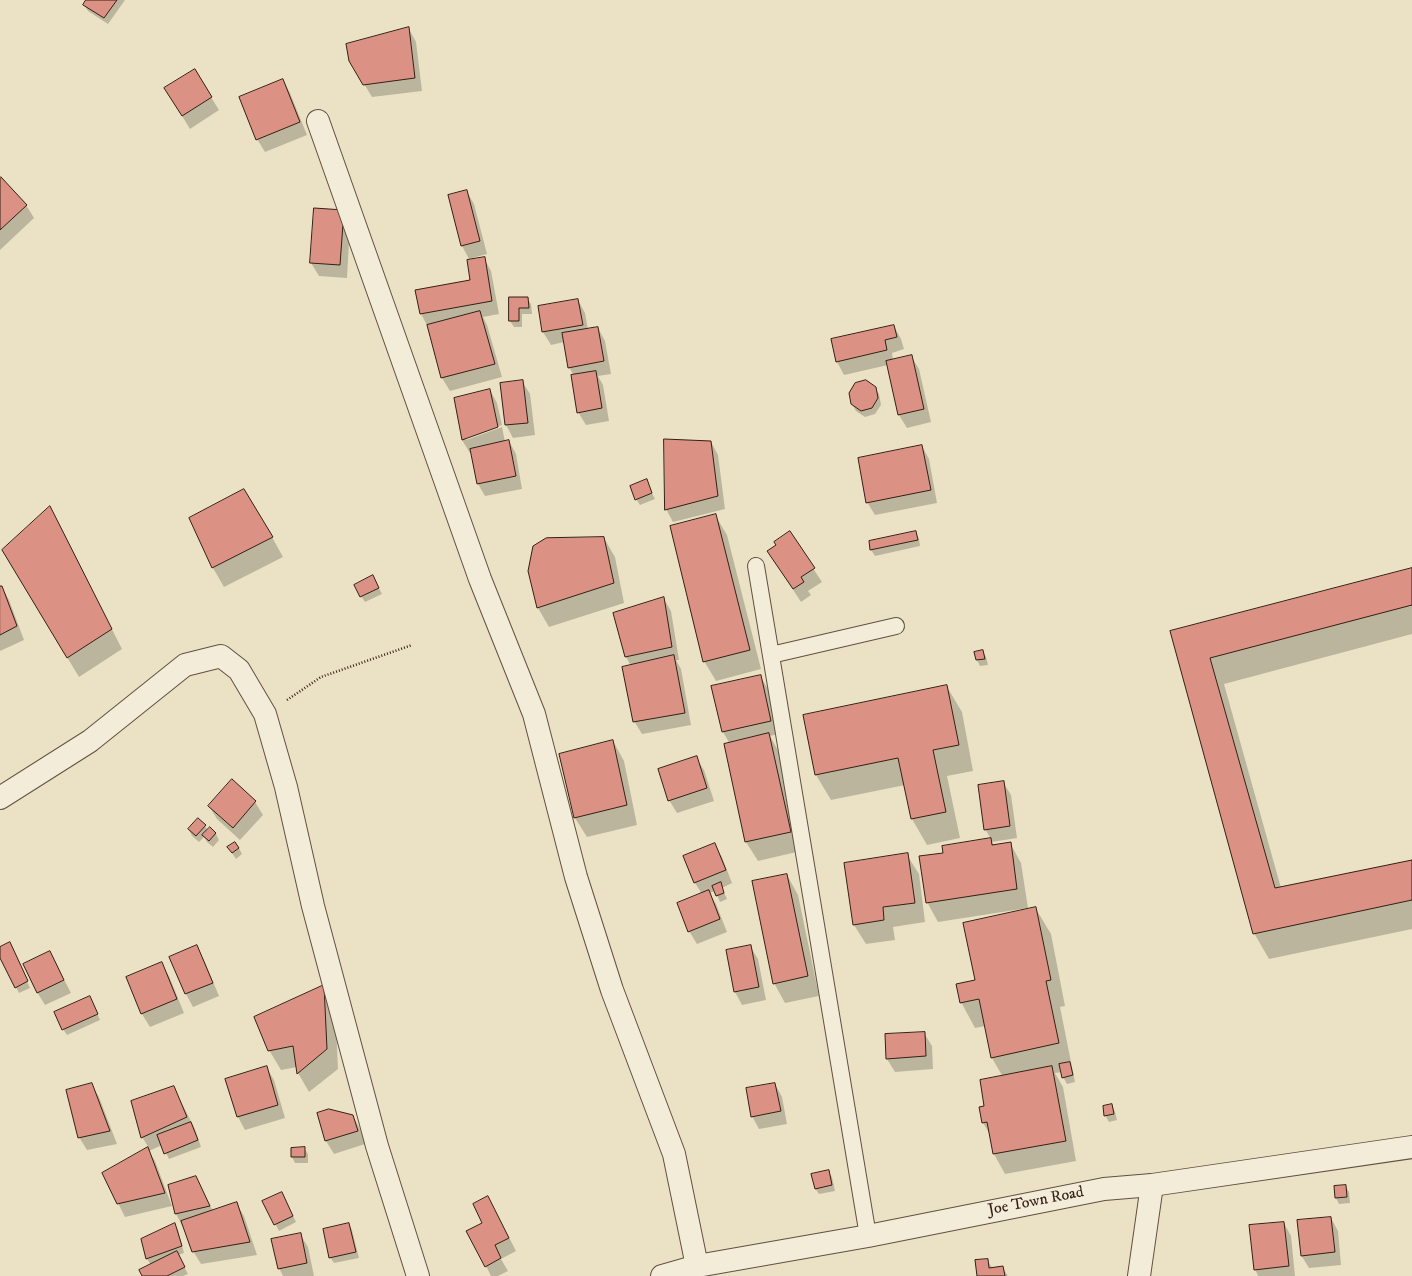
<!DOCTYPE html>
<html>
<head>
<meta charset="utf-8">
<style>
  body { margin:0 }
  canvas { display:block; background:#ebe2c5 }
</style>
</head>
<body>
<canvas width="1412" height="1276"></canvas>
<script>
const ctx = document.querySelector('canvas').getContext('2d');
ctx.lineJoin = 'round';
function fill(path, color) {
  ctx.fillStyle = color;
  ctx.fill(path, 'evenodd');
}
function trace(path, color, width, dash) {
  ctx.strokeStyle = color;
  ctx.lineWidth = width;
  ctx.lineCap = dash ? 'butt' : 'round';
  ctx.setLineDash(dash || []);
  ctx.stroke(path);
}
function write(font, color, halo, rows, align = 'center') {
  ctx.font = font + ' "IM FELL DW Pica",serif';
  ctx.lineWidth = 4;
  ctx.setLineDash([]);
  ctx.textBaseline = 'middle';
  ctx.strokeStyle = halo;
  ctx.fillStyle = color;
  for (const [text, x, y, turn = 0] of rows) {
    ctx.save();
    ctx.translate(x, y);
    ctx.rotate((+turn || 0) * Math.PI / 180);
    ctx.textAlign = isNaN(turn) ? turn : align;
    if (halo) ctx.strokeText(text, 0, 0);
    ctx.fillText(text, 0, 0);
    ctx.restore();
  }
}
fill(new Path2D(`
  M87 0H125L108 24 88 11 84 5Z
  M409 29 416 42 422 91 372 97 350 61Z
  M194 70 219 110 190 129 173 101Z
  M283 80 290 93 307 135 265 152 257 139Z
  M0 179 26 205 34 218 0 250Z
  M467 192 474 204 487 254 469 259 462 246Z
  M315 209 350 224 347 278 319 276 311 263Z
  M484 258 491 271 499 314 483 317 487 325 502 377 450 391 442 378 428 327 421 314 471 281Z
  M510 298H527L531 304 532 314H522V327H514L510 321Z
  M578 300 585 313 588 330 598 328 605 341 611 374 598 376 603 385 609 421 586 425 578 412 574 376 569 367 564 342 551 345 543 332Z
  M894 326 901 339 904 349 892 353 893 360 911 356 919 369 931 422 907 428 899 415 888 365 844 375 837 362Z
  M522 381 530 394 535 435 513 438 506 425 501 384Z
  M875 388 879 394 881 405 875 414 865 417 856 411 852 404Z
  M490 390 497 403 502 425 466 438V440L502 427 505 442 509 441 516 454 522 489 485 496 478 484 471 452 470 453 462 440Z
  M711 442 718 455 725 509 673 522 666 509Z
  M922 446 929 459 937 503 875 515 867 502Z
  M646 481 655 499 640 505 636 499Z
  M49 507 60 527 122 649 79 677 14 569Z
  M715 515 727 535 761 669 716 681 704 661Z
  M191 518 272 537 283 557 224 587 213 568Z
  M789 532 822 582 808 591 811 595 801 602 768 551 778 545Z
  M915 532 919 539 920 546 875 556 871 550 870 542Z
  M604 538 615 557 624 603 549 627 538 608 529 571Z
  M1412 569V634L1224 684 1281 888 1412 861V929L1269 959 1254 933 1171 632Z
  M376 583 382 594 365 602 361 596Z
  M0 587H2L9 600 24 640 0 651Z
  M664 599 671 611 679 660H676L681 669 691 725 642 734 634 721 631 666 626 657 614 614Z
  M983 651 986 657 988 665 980 666 977 660 975 652Z
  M760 676 768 689 778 734 770 736 780 754 801 851 758 861 746 842 725 745 730 744 723 732 713 687Z
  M947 687 962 712 973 771 947 776 960 838 927 845 912 819 905 785 831 800 816 775Z
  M613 741 624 761 637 825 587 837 575 818Z
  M696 758 704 770 714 801 677 813 669 800Z
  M1003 782 1011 795 1017 838 992 842 994 846 1010 843 1021 863 1028 908 938 922 927 902 944 854 991 839 985 829Z
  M255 802 263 815 240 840 217 819 209 806Z
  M205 826 208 831 216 834 219 840 213 847 207 842 204 837 199 842 192 836 189 830Z
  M714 844 722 857 732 883 722 888 727 899 720 902 715 891 709 893 716 904 727 932 697 944 689 931 702 894 695 883 685 856Z
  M228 847 239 848 242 854 236 859Z
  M907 855 919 874 925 922 893 927 895 940 866 944 854 925Z
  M787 875 798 895 819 996 785 1003 774 983Z
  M1036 909 1051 934 1065 1006 1060 1007 1075 1082 1067 1084 1063 1077 1062 1072 1055 1073 1063 1087 1076 1161 1005 1174 994 1154 991 1136 983 1123 980 1108 985 1107 1003 1077 992 1058 985 1026 975 1028 961 1002 976 981Z
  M750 946 758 959 766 1000 742 1005 735 992Z
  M197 947 204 960 219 996 193 1007 186 994 170 958Z
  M0 948 13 950 30 988 19 993 0 955Z
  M50 952 71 993 45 1005 37 992Z
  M161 963 169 976 184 1013 150 1027 142 1014 127 977Z
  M324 986 335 1005 338 1069 309 1092 298 1073 297 1067 281 1070 269 1050Z
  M93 1004 100 1020 67 1035 63 1029Z
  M924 1033 932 1046 933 1069 895 1072 887 1059Z
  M266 1067 274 1080 285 1118 245 1130 238 1117Z
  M91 1084 99 1097 117 1144 87 1150 79 1137Z
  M775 1084 782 1097 787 1124 759 1129 752 1116Z
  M174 1088 195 1129 201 1147 169 1159 162 1145 149 1151 155 1161 172 1206 125 1217 103 1173 149 1148 142 1137Z
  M1112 1105 1115 1112 1117 1120 1109 1122 1105 1115Z
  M318 1113 353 1116 360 1129 365 1144 334 1154 326 1141Z
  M304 1148 308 1154V1163H295L292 1157V1149Z
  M828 1171 832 1177 835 1191 819 1194 815 1188Z
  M195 1177 213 1211 236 1203 244 1216 257 1255 201 1264 193 1251 183 1227 176 1214 169 1186Z
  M1345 1186 1349 1192 1350 1203 1339 1204 1336 1198Z
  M285 1199 296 1222 279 1231 264 1202Z
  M495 1210 516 1251 501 1259 508 1271 498 1276H491L486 1266 484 1223Z
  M1331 1218 1338 1231 1341 1265 1309 1268 1301 1255Z
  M1284 1223 1291 1236 1295 1276H1258L1255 1269Z
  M174 1224 178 1230 184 1253 178 1255 188 1274 183 1276H143L151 1265 147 1259Z
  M349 1224 352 1230 359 1258 334 1263 330 1257Z
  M300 1234 308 1247 314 1276H283L279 1268Z
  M987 1260 993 1269 1003 1268 1008 1276H978Z`), '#0003');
const building = new Path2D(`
  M86 0H117L104 18 83 5Z
  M409 27 415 78 363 85 349 61 346 44Z
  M195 69 212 97 182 116 164 88Z
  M283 79 300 122 256 140 239 97Z
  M1 177 27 205 0 230V178Z
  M467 190 480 241 461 246 448 195Z
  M314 208 344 210 340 265 310 263Z
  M485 257 492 301 420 314 415 290 470 280 467 260Z
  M509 297H528L529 308H519V321H509Z
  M578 299 583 325 542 332 538 306Z
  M480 311 495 364 441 378 427 325Z
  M894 325 897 337 885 340 887 350 836 362 831 339Z
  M598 327 604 361 568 368 562 333Z
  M912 355 924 409 898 415 886 361Z
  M596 371 602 408 577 413 571 375Z
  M523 380 528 423 505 425 500 383Z
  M866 380 876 387 878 398 872 408 861 411 851 404 849 393 855 383Z
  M490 389 498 427 462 440 454 398Z
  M664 439 711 441 718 496 665 510Z
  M509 440 516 476 477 484 470 449Z
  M922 445 931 490 866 503 858 458Z
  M647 479 652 493 635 500 630 486Z
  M244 489 273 537 212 568 189 518Z
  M50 506 112 629 67 658 2 550Z
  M716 514 750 650 703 662 670 526Z
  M790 531 815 568 801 577 804 582 793 589 767 551 776 545 774 542Z
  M916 531 918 540 870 550 869 541Z
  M604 537 614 583 537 608 528 571 533 546 546 538Z
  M1412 568V605L1210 658 1275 888 1412 860V900L1253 934 1170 631Z
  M373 575 379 588 360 597 354 585Z
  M0 586H2L17 626 0 635Z
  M664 597 672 647 625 657 613 613Z
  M983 650 985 659 976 660 974 652Z
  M674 655 685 713 633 722 622 667Z
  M761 675 771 721 722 732 711 686Z
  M947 685 959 745 933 750 946 812 911 819 898 758 815 775 803 715Z
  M769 733 791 832 745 842 724 744Z
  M613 740 627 805 574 818 559 754Z
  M697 756 707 788 668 801 658 769Z
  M232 779 256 801 233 828 208 806Z
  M1004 781 1010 826 984 830 978 785Z
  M198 818 206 825 196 836 188 829Z
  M210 827 216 833 209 841 202 835Z
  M991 838 992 845 1011 842 1017 889 926 903 919 856 943 853 942 846Z
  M235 842 239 848 232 853 227 847Z
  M715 843 726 870 694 883 683 856Z
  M908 853 915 903 883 907 884 920 853 925 844 863Z
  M787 874 808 976 773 984 752 881Z
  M721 882 724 893 716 896 712 886Z
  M709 890 720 919 688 932 677 903Z
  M1036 907 1051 980 1046 981 1059 1043 991 1058 979 999 960 1003 956 984 975 980 963 923Z
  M10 942 28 981 15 988 0 958V947Z
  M197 945 213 983 185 994 169 957Z
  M751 945 759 987 734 992 726 950Z
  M50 951 64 980 37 993 23 964Z
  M162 962 177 999 141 1014 126 977Z
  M324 985 327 1049 297 1074 293 1046 268 1051 254 1017Z
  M90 996 98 1014 62 1030 54 1012Z
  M925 1032 926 1056 886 1059 885 1034Z
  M1070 1062 1073 1075 1062 1078 1059 1064Z
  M267 1066 278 1105 237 1117 225 1079Z
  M1052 1066 1066 1141 993 1154 987 1122 982 1123 979 1107 984 1106 980 1080Z
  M92 1083 110 1131 78 1138 66 1090Z
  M775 1083 781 1111 751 1117 746 1088Z
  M174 1086 187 1117 141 1138 131 1101Z
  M1112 1104 1114 1114 1104 1116 1103 1106Z
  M329 1109 353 1115 358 1131 325 1141 317 1113Z
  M191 1122 198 1140 164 1154 157 1135Z
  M148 1147 165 1193 117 1204 102 1173Z
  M305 1147V1157H291V1148Z
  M829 1170 832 1185 815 1189 811 1174Z
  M196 1176 210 1206 175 1214 168 1185Z
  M1346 1185 1347 1197 1335 1198 1334 1186Z
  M282 1192 293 1216 274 1225 262 1201Z
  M488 1196 509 1238 495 1245 501 1258 485 1267 466 1231 482 1223 473 1204Z
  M237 1202 250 1242 192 1252 181 1221Z
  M1331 1217 1335 1252 1301 1256 1297 1220Z
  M1284 1222 1289 1266 1254 1270 1249 1225Z
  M175 1223 182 1246 146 1259 141 1239Z
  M349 1223 356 1252 329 1258 323 1229Z
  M301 1233 307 1263 278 1269 271 1239Z
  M177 1251 185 1267 167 1276H142L139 1270Z
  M988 1259 989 1268 1003 1266 1005 1276H977L975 1260Z`);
fill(building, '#db9184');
trace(building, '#341f15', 1);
const service = new Path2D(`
  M756 566 868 1236
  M771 655 896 626`);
const minor = new Path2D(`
  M318 121 480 579 534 714 576 877 612 990 674 1154 697 1266
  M0 798 90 741 185 665 221 656 239 670 265 714 286 787 313 906 377 1146 418 1276
  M1139 1276 1152 1185`);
const tertiary = new Path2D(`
  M662 1276 697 1266 868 1236 1104 1189 1152 1185 1412 1147`);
trace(service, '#625041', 18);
trace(minor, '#625041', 24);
trace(tertiary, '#625041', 24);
trace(new Path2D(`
  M287 700 321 677 412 645`), '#341f15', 2.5, [1, 2]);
trace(service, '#f2ecd9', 16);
trace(minor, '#f2ecd9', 22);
trace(tertiary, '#f2ecd9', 22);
write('16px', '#341f15', '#f2ecd9', [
  ["Joe Town Road",1036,1202,-11]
]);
</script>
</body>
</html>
